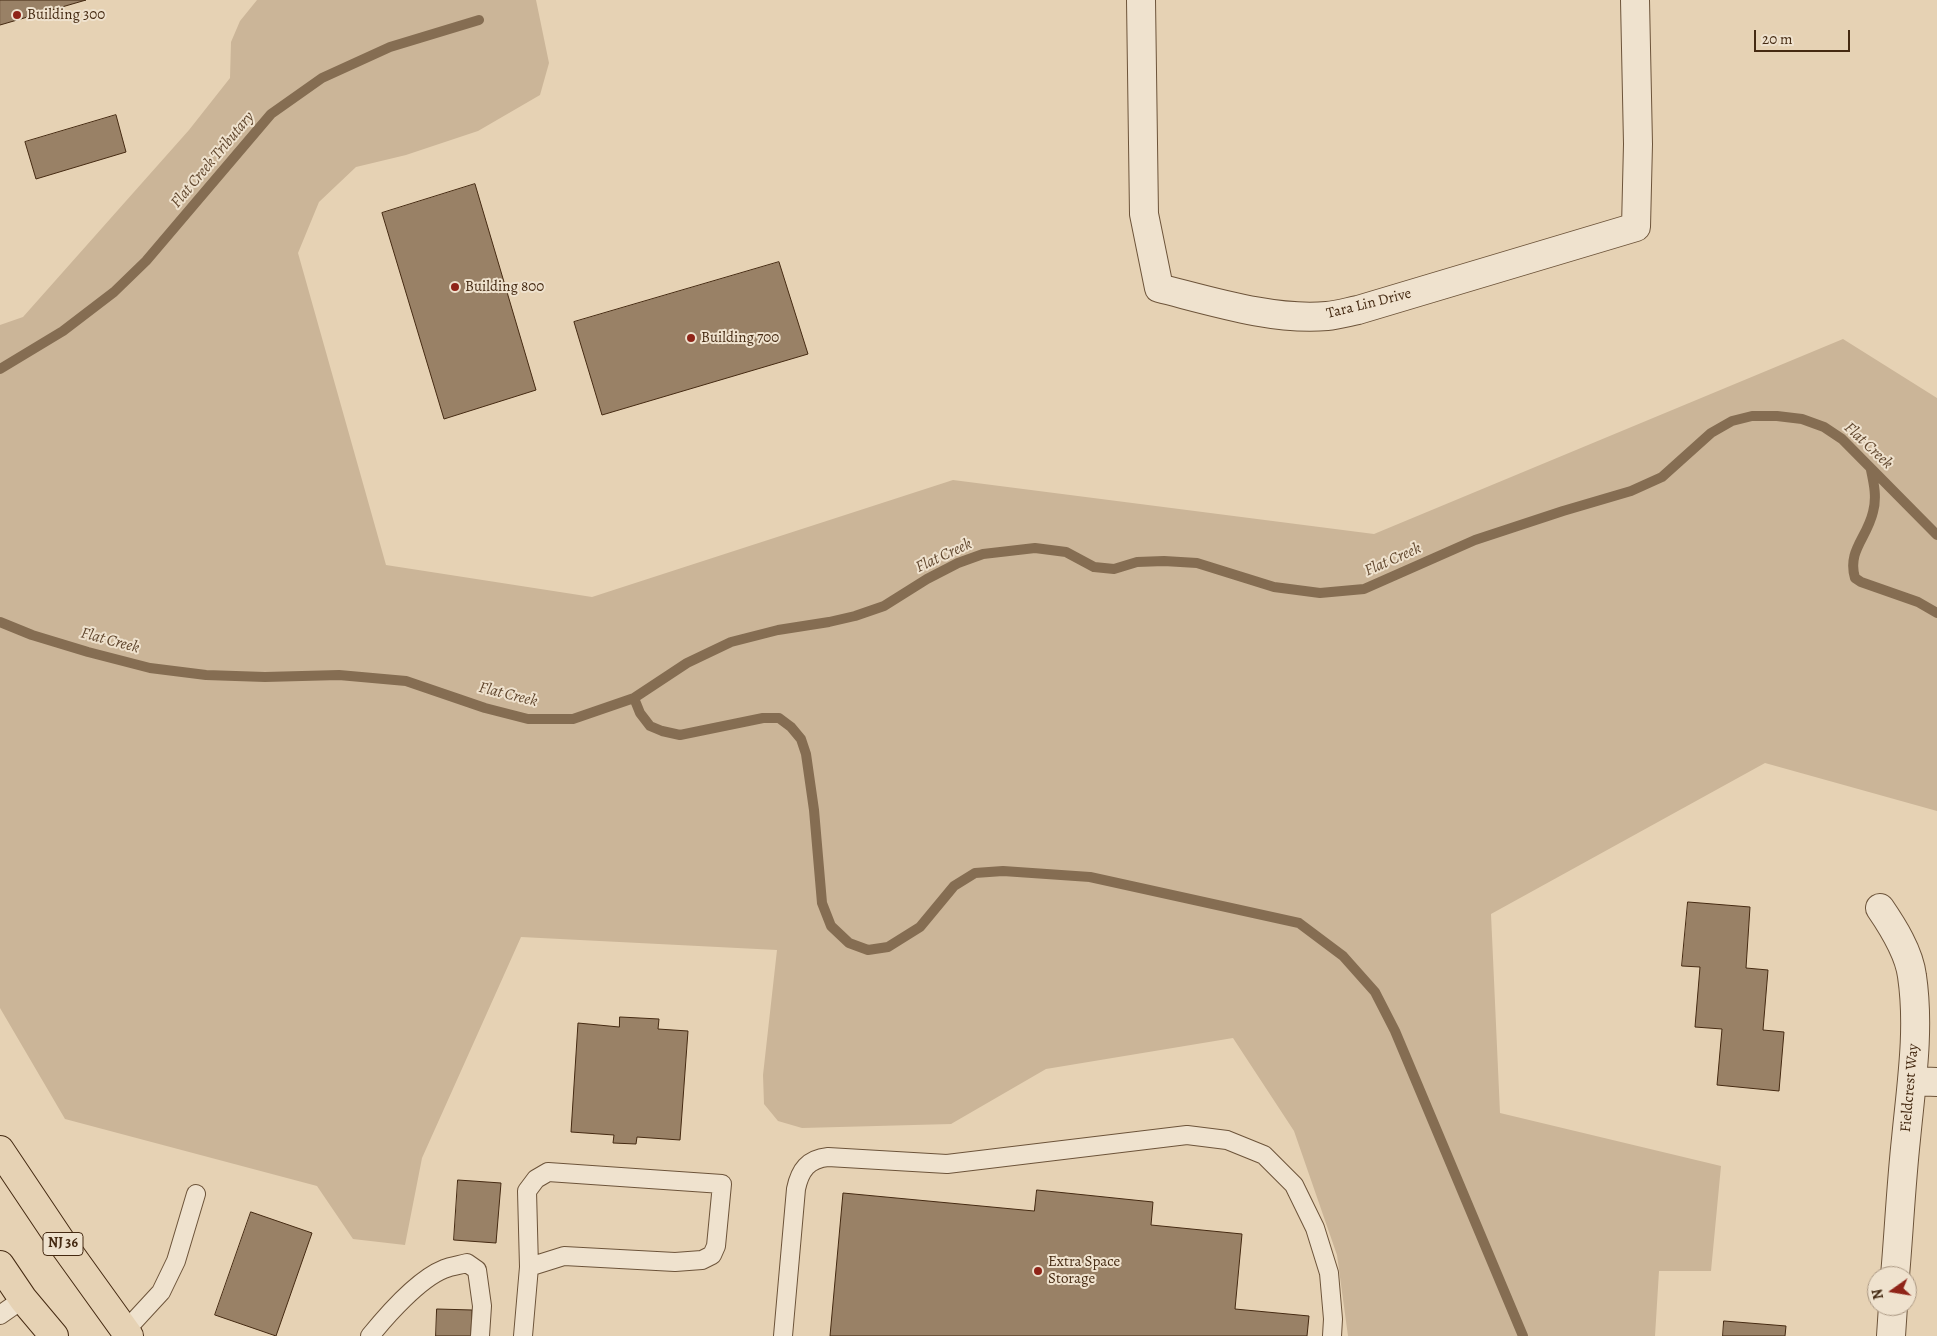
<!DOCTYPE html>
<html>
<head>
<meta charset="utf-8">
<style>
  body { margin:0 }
  #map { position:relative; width:1937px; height:1336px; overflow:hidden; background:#e6d2b4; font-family:Alegreya,serif }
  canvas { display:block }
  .north { position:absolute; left:1867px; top:1266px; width:50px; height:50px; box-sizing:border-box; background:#efe2ce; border:1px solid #ab9883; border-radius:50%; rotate:257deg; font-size:14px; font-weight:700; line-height:20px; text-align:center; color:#452a12 }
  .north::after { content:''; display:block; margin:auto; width:18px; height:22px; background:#8f2418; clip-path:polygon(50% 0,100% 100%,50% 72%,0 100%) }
  .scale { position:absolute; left:1754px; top:30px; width:96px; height:22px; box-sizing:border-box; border:2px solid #452a12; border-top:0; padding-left:6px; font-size:15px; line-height:18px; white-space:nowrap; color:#452a12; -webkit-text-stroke:4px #efe2ce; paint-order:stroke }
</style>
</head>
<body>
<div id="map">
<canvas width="1937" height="1336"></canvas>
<div class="north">N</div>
<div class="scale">20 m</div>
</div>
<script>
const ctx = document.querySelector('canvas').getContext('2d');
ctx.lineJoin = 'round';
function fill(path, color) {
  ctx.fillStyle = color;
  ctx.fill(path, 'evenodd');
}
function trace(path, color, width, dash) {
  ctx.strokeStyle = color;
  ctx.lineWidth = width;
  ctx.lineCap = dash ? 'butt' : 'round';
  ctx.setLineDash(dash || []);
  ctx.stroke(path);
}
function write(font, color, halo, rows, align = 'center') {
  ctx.font = font + ' Alegreya,serif';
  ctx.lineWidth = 4;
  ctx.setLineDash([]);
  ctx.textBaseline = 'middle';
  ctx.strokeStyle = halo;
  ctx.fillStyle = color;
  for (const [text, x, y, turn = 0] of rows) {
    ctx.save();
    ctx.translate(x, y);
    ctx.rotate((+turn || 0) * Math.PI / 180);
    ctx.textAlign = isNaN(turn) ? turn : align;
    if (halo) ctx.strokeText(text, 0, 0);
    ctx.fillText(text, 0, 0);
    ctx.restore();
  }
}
fill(new Path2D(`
  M257 0H536L549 63 540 95 478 131 406 155 356 167 319 202 298 253 386 565 592 597 953 480 1374 534 1843 339 1937 398V811L1765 763 1491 914 1500 1113 1721 1166 1711 1271H1659L1655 1336H1348L1337 1255 1294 1131 1233 1038 1046 1069 951 1124 802 1128 778 1121 764 1104 763 1075 777 950 521 937 422 1158 405 1245 353 1239 317 1186 65 1119 0 1008V325L23 317 189 130 230 78 231 42 240 21Z`), '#cbb598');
trace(new Path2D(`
  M0 369 63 331 114 292 146 261 271 114 322 78 390 47 479 20
  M1871 470C1874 484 1877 498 1873 512 1867 538 1847 551 1855 578L1861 582 1918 602 1937 613
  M0 622 32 635 88 652 150 668 206 675 265 677 339 675 406 681 485 708 528 719H573L634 698 687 663 731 642 778 630 829 622 855 616 884 606 927 579 958 563 983 554 1035 548 1066 552 1094 567 1114 569 1137 562 1164 561 1197 563 1274 587 1320 593 1364 589 1475 540 1563 511 1631 491 1662 477 1711 433 1732 421 1752 416H1777L1802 419 1824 427 1842 439 1937 535
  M634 698 640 713 650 726 662 731 680 735 763 718H779L791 727 801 739 806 754 814 810 822 903 831 926 849 943 868 950 888 947 920 927 954 886 975 873 1003 871 1090 877 1299 923 1343 956 1375 992 1395 1031 1523 1336`), '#856d52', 10);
const building = new Path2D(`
  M0 0H86L0 25Z
  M116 115 126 152 36 179 25 142Z
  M475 184 536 390 444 419 382 213Z
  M779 262 808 354 602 415 574 322Z
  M1688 902 1750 907 1746 968 1768 970 1763 1030 1784 1032 1779 1091 1717 1085 1722 1029 1695 1027 1700 967 1682 966Z
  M620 1017 659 1019 658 1029 688 1031 680 1140 637 1137 636 1144 613 1143 614 1135 571 1132 578 1023 619 1027Z
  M458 1180 501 1183 496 1243 454 1240Z
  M1037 1190 1153 1202 1151 1225 1242 1234 1235 1309 1309 1316 1307 1336H830L843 1193 1034 1211Z
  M251 1212 312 1233 276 1336 215 1315Z
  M437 1309 472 1310 471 1336H436Z
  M1724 1321 1786 1326 1785 1336H1723Z`);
fill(building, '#998166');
trace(building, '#452a12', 1);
const lane = new Path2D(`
  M0 1315 23 1299
  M125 1331 161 1292 176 1261 196 1194
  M370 1336C387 1315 419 1279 444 1269 451 1266 460 1265 467 1263L477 1270 482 1306 480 1336
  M523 1336 529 1267 527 1191 536 1179 548 1172 722 1184 716 1246 712 1255 702 1260 675 1262 564 1256 529 1267
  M783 1336 796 1189C800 1170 808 1159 828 1157L947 1164 1187 1135 1227 1140 1264 1155 1294 1185 1315 1228 1329 1273 1333 1319 1332 1336`);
const street = new Path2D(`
  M1141 0 1144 214 1159 288C1211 301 1274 321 1327 316 1337 315 1348 312 1358 310L1636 227 1638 144 1635 0
  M1880 908C1893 927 1909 952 1912 976 1920 1030 1911 1086 1906 1139 1901 1185 1899 1230 1895 1276
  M1912 1081 1937 1082
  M1891 1336 1893 1306`);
const highway = new Path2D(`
  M0 1150 65 1247 129 1336
  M0 1265 23 1299 54 1336`);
trace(lane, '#6d543a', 20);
trace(street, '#6d543a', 30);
trace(highway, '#452a12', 30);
trace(lane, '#efe2ce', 18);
trace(street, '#efe2ce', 28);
trace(highway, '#e6d2b4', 28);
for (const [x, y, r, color] of [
  [17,15,5,"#8f2418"],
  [455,287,5,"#8f2418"],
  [691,338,5,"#8f2418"],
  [1038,1271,5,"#8f2418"]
]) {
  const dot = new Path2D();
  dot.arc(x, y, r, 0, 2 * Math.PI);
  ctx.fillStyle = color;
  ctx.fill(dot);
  trace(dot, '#efe2ce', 2);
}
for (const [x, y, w] of [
  [63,1244,40]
]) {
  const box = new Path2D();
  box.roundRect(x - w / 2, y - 11.5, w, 23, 4);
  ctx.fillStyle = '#efe2ce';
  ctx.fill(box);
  trace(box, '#452a12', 1);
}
write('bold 14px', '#452a12', null, [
  ["NJ 36",63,1244]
]);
write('15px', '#452a12', '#efe2ce', [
  ["Building 300",27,15],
  ["Building 800",465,287],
  ["Building 700",701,338],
  ["Extra Space",1048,1262],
  ["Storage",1048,1279]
], 'left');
write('15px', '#452a12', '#efe2ce', [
  ["Tara Lin Drive",1369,304,-14],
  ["Fieldcrest Way",1910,1088,-85]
]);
write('italic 16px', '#60462d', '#efe2ce', [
  ["Flat Creek Tributary",213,160,-50],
  ["Flat Creek",1868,446,43],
  ["Flat Creek",944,556,-25],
  ["Flat Creek",1393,560,-24],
  ["Flat Creek",110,641,15],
  ["Flat Creek",508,695,14]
]);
</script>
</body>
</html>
